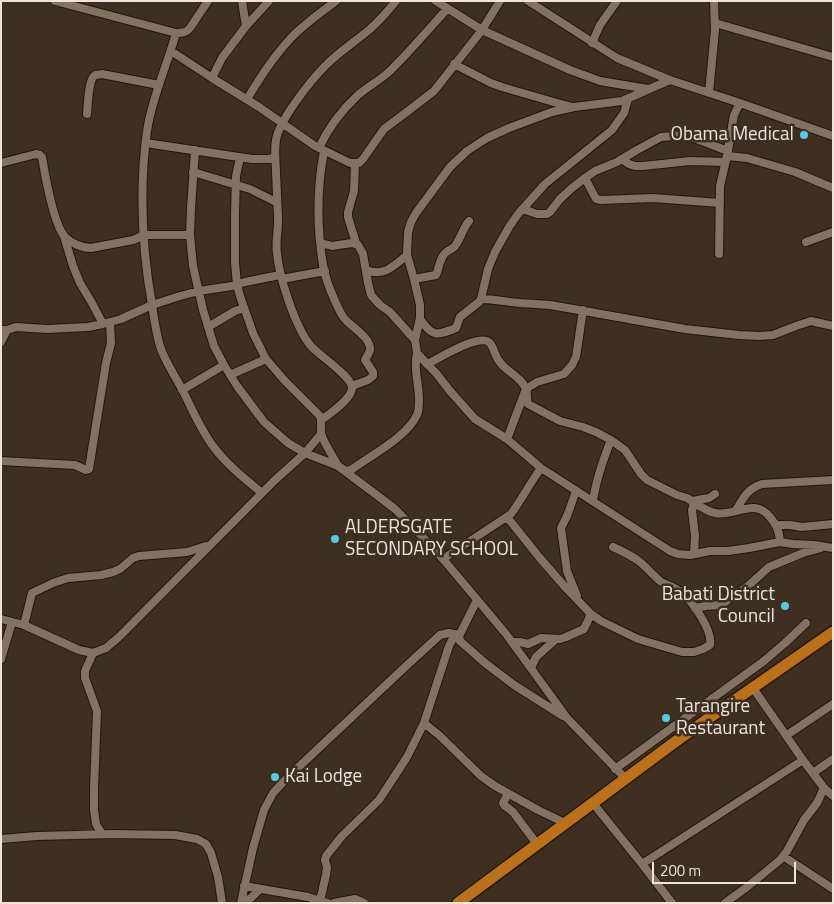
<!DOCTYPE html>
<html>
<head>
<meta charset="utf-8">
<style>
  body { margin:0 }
  #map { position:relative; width:834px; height:904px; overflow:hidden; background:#3e2f21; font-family:"Titillium Web",sans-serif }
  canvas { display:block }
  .frame { position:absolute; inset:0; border:2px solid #eee4db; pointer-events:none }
  .scale { position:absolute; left:652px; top:862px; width:144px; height:22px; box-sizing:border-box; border:2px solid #eee4db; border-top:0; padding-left:6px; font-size:15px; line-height:18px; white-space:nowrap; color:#eee4db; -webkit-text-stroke:4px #3e2f21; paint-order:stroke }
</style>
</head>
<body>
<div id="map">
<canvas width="834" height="904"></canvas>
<div class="frame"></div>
<div class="scale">200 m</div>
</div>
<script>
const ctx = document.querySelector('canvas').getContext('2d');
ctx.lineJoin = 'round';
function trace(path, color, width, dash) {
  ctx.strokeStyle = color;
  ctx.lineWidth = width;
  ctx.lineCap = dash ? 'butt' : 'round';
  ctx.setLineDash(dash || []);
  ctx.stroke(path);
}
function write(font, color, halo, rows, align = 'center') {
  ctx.font = font + ' "Titillium Web",sans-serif';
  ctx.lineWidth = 5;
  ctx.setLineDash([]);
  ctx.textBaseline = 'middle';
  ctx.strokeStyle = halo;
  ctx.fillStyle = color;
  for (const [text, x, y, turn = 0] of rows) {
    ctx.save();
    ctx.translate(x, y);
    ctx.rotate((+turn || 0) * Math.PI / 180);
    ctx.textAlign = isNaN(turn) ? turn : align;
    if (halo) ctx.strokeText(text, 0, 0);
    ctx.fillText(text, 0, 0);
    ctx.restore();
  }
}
const minor = new Path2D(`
  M55 1 176 33C182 33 186 33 190 28L208 1
  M242 1 246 26
  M436 1 482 30 570 70 600 81 648 89
  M528 1 617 58 670 80 740 103 833 136
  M715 23 802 48 833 57
  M176 33C167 66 152 97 147 131 139 189 142 248 152 305 154 319 156 333 160 346 164 360 177 379 184 393 193 411 201 430 213 446 226 464 245 479 262 493
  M592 43 600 25 617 1
  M171 51 212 78 259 107 315 146 350 163H359L363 159 384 129 408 111 434 91 482 30 500 1
  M454 64 491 83 502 87 557 103 572 107
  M212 78 222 58 246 26 269 1
  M670 80 622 101 574 107 552 112 509 128 487 138 467 151 450 167 416 213 411 222 408 232 407 255 414 279 420 305V318L415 340 417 353 427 364 436 373 450 391 475 419 507 439 541 468 670 551 678 554 690 555 710 551H728L749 548 780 542 793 544 814 545 833 548
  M709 93 715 30 714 1
  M247 99C260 78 273 57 291 38 304 24 320 13 336 1
  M87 114C88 106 88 82 94 76 96 74 99 75 102 74L159 85
  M146 143 252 159H268L274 158
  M319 148C328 128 342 110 358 95 369 86 382 79 392 69 411 50 429 29 447 9
  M195 150 191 208 190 235 193 266 203 310 214 346 224 365 237 386 264 422 288 443 305 453 338 466 346 471 351 470C371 455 406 438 417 415 419 411 419 404 419 399 419 384 413 367 417 353
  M324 151C317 187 317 228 323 265 325 277 330 290 335 301 338 307 340 313 344 318 351 327 371 337 370 350 369 354 366 357 365 360L373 372V376L368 380 352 386
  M727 156 747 158 795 172 833 188
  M240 158 236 176 235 214V262L237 285 240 296 253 333 266 359 285 381 320 416 321 420V434L325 443 338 466 378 496 395 509 417 531 443 559 506 634 567 718 625 778
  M622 159 629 164 635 166H643L690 161 725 162
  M1 163 36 154 40 155 42 157C45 175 54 225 65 237 71 243 82 248 91 248L133 240 140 237 144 233
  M355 164 354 191 348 212V217L356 243
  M193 172 250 189 276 202
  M585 178 596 199 601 200 653 198 720 203
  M523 209 537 214H547L550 212 560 199 572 188 585 178 595 171 617 162 637 150 661 137 686 135 728 151
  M144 235H190
  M64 236 73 266 80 283 92 303 103 324
  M806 242 833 232
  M321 243 332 246 352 243 358 245 363 254 368 283 371 295 380 305 390 312 415 340
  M719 254 720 186 727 156 734 115 740 103
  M366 270C384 277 394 266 407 255
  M282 279 325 271
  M414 279 436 275C439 269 439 262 443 256 446 250 452 250 455 246 461 238 462 230 469 221
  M481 299C494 299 507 302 520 303 532 304 544 304 556 306L685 329 739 335 759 336 773 335 796 326 811 321 833 326
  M420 319C433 337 436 336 456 328L460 317 479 302 481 299 488 269 495 252 509 227 518 214 545 184 612 130 624 113 628 99
  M208 327 235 311 244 308
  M1 330H7L16 327 47 329 88 327 103 324 121 319 152 305 180 296 199 291 232 286 245 282 280 275
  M1 342 7 330
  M427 364C438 359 480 332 490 343 494 348 495 356 499 361 506 372 521 376 526 389 528 393 526 399 528 404L560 421 583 427 596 432 611 440 625 450 641 474 647 480 677 495 687 498 692 501 694 506
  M230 375 266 359
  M182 390 224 365
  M321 420C330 414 352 398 352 388 352 376 318 355 310 345 295 326 279 277 277 253 275 241 279 228 278 215 277 201 277 188 276 174 276 162 274 151 276 140 279 120 312 79 326 65 340 51 356 41 370 29 380 20 388 11 396 1
  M507 439 526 389 537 382 564 374 572 365 576 357 583 310
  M1 461 75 465 86 470 89 469 106 363 111 343 110 322
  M576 491 567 516 561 528 567 571 577 596
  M593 501C596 480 603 460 611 440
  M692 501 709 498 715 494
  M736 510C744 497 747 489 762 484L833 480
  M507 517 539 557 566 588 591 614 601 621 638 639 682 652H694L703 649 710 645C713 630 692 601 681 592 674 587 666 585 660 581 653 575 647 568 640 562 632 556 622 551 613 547
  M777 525H790L802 527 833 524
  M694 554 695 536 692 510 693 507 697 505C703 507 708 512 715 513 735 517 754 497 770 517 777 526 779 530 780 542
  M443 559 511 514C522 499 530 483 541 468
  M695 608 706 606 721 605 748 586 769 567 803 553 821 548
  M1 619 24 625 79 650 93 653 106 648 119 637 274 481 305 453 321 434
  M24 625 32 593 53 583 68 578 101 575 113 572 120 569 133 558 139 556 187 552 206 546
  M512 642H520L528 644 541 638 560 639 566 637 584 629 591 614
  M93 653 85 671V678L97 711 94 789V810L96 824 102 834
  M1 659 12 622
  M531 668 536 657 556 639
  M753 688 803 760 824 788 833 796
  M424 723 440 736 481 776 495 786 538 810 565 823
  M787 735 833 704
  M615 769 764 661 785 643 806 623
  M813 773 833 759
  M508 794 503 803 504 805 513 812 537 844
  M592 802 642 864 672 903
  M1 839 37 836 113 834 175 835 197 839 206 844 211 853 218 877 222 903
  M783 856 833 889
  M642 864 803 760
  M244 886 308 897 328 903
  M320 901 326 875 327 867 325 860 326 856 342 836 379 800 398 771 407 757 424 723 449 646 452 640 459 635 460 641 485 663 514 685 563 716
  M241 903 253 848 264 810 273 793 288 777 405 667 440 635 449 633 459 635 460 634 477 600
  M242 903 251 898 260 889
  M334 903 355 899 364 903
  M725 903 747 887 780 860 787 851 804 820 817 803 824 788`);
const highway = new Path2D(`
  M458 903 679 739 833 632`);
trace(minor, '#241609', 10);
trace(highway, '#241609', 14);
trace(minor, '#837162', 8);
trace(highway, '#bb711c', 11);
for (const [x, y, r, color] of [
  [804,135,5,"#56c9e1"],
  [335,539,5,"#56c9e1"],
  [785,606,5,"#56c9e1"],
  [666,718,5,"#56c9e1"],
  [275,777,5,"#56c9e1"]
]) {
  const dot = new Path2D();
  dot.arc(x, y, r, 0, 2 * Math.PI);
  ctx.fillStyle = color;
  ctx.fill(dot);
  trace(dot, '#3e2f21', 2);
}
write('19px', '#eee4db', '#3e2f21', [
  ["Obama Medical",794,135,"right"],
  ["ALDERSGATE",345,528],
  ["SECONDARY SCHOOL",345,550],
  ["Babati District",775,595,"right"],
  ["Council",775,617,"right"],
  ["Tarangire",676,707],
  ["Restaurant",676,729],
  ["Kai Lodge",285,777]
], 'left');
</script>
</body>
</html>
